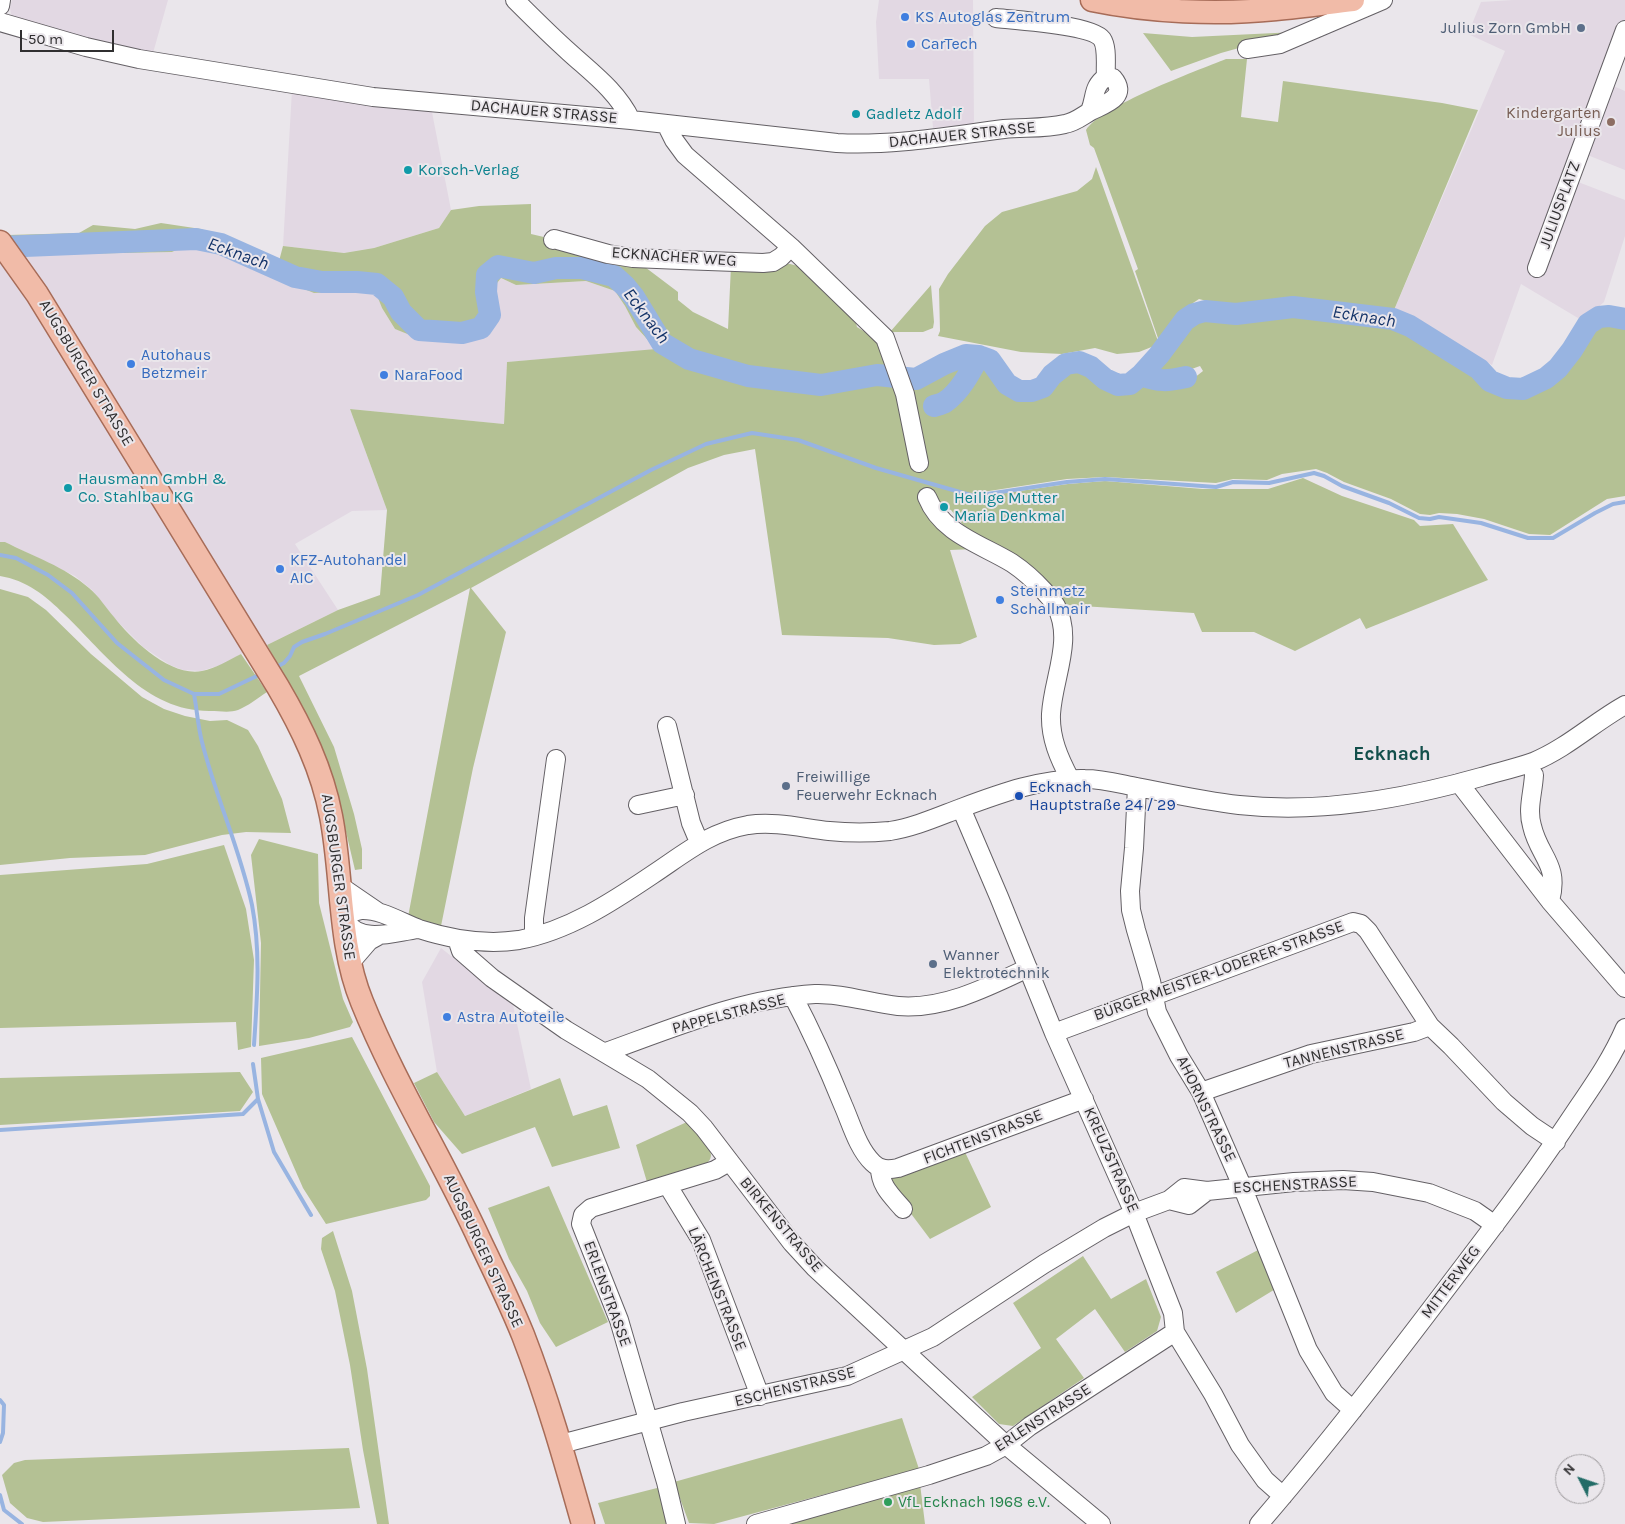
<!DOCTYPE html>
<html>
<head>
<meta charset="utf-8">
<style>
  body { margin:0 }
  #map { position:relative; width:1625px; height:1524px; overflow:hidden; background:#eae6eb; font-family:Karla,sans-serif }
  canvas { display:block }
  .north { position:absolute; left:1555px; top:1454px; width:50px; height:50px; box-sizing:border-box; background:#eae6eb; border:1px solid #a09da0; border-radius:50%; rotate:311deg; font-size:14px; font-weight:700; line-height:20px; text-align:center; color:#302f30 }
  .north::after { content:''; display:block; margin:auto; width:18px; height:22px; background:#226c67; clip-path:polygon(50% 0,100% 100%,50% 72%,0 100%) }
  .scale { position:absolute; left:20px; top:30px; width:94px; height:22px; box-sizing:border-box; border:2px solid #302f30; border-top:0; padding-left:6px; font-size:15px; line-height:18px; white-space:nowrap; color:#302f30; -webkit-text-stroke:4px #eae6eb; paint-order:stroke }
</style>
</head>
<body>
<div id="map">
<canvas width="1625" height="1524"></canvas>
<div class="north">N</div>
<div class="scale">50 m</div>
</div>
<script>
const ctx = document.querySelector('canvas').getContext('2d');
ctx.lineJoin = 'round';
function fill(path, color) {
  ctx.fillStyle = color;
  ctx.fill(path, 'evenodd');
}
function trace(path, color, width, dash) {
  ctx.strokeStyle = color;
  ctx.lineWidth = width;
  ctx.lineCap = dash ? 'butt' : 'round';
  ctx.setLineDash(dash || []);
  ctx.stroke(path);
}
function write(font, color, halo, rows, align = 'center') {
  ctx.font = font + ' Karla,sans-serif';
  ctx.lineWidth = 4;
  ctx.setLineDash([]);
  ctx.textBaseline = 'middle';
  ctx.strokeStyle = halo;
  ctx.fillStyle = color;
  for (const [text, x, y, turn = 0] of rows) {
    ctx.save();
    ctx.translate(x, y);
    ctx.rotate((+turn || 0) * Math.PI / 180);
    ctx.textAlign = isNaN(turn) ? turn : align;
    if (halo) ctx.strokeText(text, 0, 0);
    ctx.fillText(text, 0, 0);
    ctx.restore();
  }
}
fill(new Path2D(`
  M12 0H168L153 53 132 52 16 21 11 15 10 7Z
  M879 0H973L974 124 933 128 929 79H879L876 22Z
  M1513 0H1625V32L1565 177 1625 200V236L1604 302 1583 321 1521 284 1492 365 1394 310 1505 51 1468 34 1481 2Z
  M1611 85 1625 91V170L1585 154Z
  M292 90 431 107 451 210 439 228 374 248 344 253 283 246Z
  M191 243 271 276 350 291 363 288 376 293 382 308 395 329 448 339 469 337 491 332 498 313 494 287 501 278 516 285 586 281 615 291 625 306 636 327 656 350 507 362 504 424 350 409 387 510 352 511 295 544 338 610 267 645 241 654 221 665 201 671 183 670 170 665 143 647 115 619 92 590 75 576 5 542H0V252L31 255 172 252Z
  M441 948 513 1005 531 1089 465 1116 437 1072 422 982Z`), '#e2d8e3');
fill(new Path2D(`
  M1296 32 1221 53 1171 71 1143 33 1192 37Z
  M1226 59H1247L1241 117 1278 122 1283 81 1442 103 1478 110 1394 310 1291 300 1234 308 1199 299 1193 303 1160 344 1135 271 1138 269 1094 148 1090 145 1086 130C1101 106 1196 71 1226 59Z
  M1096 167 1159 344 1139 352 1117 354 1095 348 1062 354 1021 352 938 336 940 331 939 289 948 274 985 226 1002 212 1077 191 1092 179Z
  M531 204V234L633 258 678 292V300L693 312 728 329 731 266 790 264 802 267 855 319 857 327 873 337 909 387C928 383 944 369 962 362L969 368 944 396 927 404 924 410 931 413 948 406 960 398 967 383 978 369 985 365C999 374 996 394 1019 398 1060 406 1050 364 1077 366 1087 367 1092 375 1098 381 1106 389 1123 394 1134 390 1138 389 1143 384 1146 381 1170 389 1184 387 1203 371L1200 366 1175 375 1158 376 1154 370 1188 323 1203 318 1234 320 1235 324 1266 315 1299 314 1392 323 1409 331 1450 359 1474 373 1489 387 1504 392H1525L1549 381 1562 371 1578 354 1593 329 1601 323 1611 322 1625 325V496L1607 499 1550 535 1529 534 1484 519 1457 514 1439 513 1430 515 1420 514 1391 499 1344 482 1327 473 1316 469 1282 474 1267 480 1233 479 1216 483 1105 477 1067 479 976 493 971 498 1068 484 1105 481 1203 489H1268L1303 478 1342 496 1414 520 1420 526 1453 524 1488 580 1366 629 1360 618 1295 651 1254 632H1202L1194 613 1065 605 1049 588 967 530 951 510 937 505 975 549 950 550 977 637 960 644 934 645 888 638 782 635 755 449 724 455 688 468 471 588 506 632 473 768 441 926 408 917 470 588 299 676 334 747 354 814 362 849V869L355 870 333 777 319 742 267 645 338 610 380 595 387 510 350 409 504 424 507 362 656 349 636 327 625 306 615 291 586 281 516 285 501 278 494 287 498 313 491 332 448 339 415 337 395 329 382 308 376 293 363 288 350 291 314 293 191 243 172 252 23 255 8 235 79 233 93 225 135 229 161 223 201 229 226 239 278 265 283 246 344 253 374 248 439 228 451 210 479 206Z
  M931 285 934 322 933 328 923 332H890Z
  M0 542H5C33 556 65 567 89 588 99 596 106 608 114 617 132 640 170 677 202 671 216 668 229 660 241 654L267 692C258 698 248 706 238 710 230 713 219 711 211 711 146 712 107 655 64 614 46 596 26 580 0 576Z
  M0 589 28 597 46 610 91 654 142 697 164 709 185 716 210 721 227 720 248 730 258 746 282 799 291 833 246 832 222 835 145 855 70 858 0 865Z
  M259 839 318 854 319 903 343 999 353 1022 350 1027 309 1038 259 1046 261 943 251 855Z
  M224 845 246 909 254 960 251 1047 238 1050 236 1022 0 1028V875L147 864Z
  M352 1037 430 1186V1196L426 1200 326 1224 303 1188 262 1094 261 1058Z
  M240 1072 253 1092 240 1111 0 1125V1078Z
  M437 1072 465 1116 560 1078 573 1116 607 1105 620 1148 552 1167 535 1127 462 1154 434 1122 414 1083Z
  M687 1122C693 1129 711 1146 711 1155 711 1160 707 1163 704 1166L647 1182 636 1145Z
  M964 1150 991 1207 930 1239 888 1183 891 1178Z
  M549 1186 608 1322 556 1347 540 1323 527 1291 509 1259 488 1208Z
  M333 1231 352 1291 367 1369 389 1524H377L363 1450 350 1365 335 1291 321 1249 322 1238Z
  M1260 1249 1277 1288 1236 1313 1216 1272Z
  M1083 1256 1111 1299 1146 1279 1161 1317 1157 1331 1125 1352 1095 1309 1056 1339 1084 1378 1013 1426 999 1424 972 1397 1041 1348 1013 1303Z
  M902 1418 919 1469 714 1524 689 1523 674 1482Z
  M349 1448 360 1508 43 1522 27 1518 10 1503 2 1475 14 1463 25 1460Z
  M920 1484 925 1524H771Z
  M661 1487 671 1524H605L598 1503Z`), '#b4c194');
trace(new Path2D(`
  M0 555 16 558 48 575 72 593 117 643 164 680 194 694H219L261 674
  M274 668 284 663 290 656 294 647 302 642 325 634 418 595 651 470 706 444 752 433 798 440 876 468 974 496 1067 482 1105 479 1216 487 1233 482 1269 483 1314 473 1324 476 1342 486 1389 503 1419 518 1430 519 1439 517 1481 523 1528 538H1553L1595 513 1613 504 1625 502
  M194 694C197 710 198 727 202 742 216 798 240 849 252 905 261 952 257 999 254 1045
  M253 1064 258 1099 274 1152 311 1215
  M0 1130 243 1114 258 1099
  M0 1400 4 1405 3 1433 0 1442
  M0 1495 4 1510 22 1524`), '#98b4e1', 4);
trace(new Path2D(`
  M0 247 196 239 221 244 295 277 322 282H357L377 284 393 297 401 312 419 330 462 333 481 328 490 315 486 292 487 275 498 266 534 273 556 268H582L614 276 625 286 634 297 662 343 689 359 748 376 821 385 877 375 916 379 944 364 966 355 979 356 990 360 1007 384 1019 391H1032L1043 387 1052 375 1066 364 1079 362 1091 367 1105 379 1118 385 1130 384 1141 375 1159 355 1185 320 1194 314 1205 311 1236 314 1293 307 1393 319 1410 326 1479 369 1490 381 1507 388 1523 389 1546 378 1558 368 1572 350 1588 324 1599 317 1609 316 1625 319
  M1141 375C1159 382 1168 381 1186 377
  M934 406C937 405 942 404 945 402 960 392 971 371 979 356`), '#98b4e1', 22);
const minor = new Path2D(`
  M515 0C533 18 550 35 569 52 592 73 617 91 631 120
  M0 6 1 0
  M996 18C1015 20 1092 25 1102 39 1108 48 1105 66 1106 77
  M0 22 86 47 139 59 373 97 631 120 837 143C894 146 948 136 1004 129 1024 127 1045 129 1065 124 1076 122 1082 116 1091 111 1105 104 1129 97 1113 78L1106 77C1092 87 1096 97 1090 111
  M1247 49 1280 44 1383 0
  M666 124 674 140 685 155 791 247 885 338 905 394 919 463
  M553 240 554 239 608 254 633 258 681 260 763 263 773 262 781 257 791 247
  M1537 268 1625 30
  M927 497C942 534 981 544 1012 563 1024 571 1034 580 1044 591 1048 596 1053 600 1056 606 1074 640 1053 678 1051 714 1050 738 1059 758 1070 779
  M667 726 691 823 699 842
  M1534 775C1533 793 1527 809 1532 826 1539 857 1560 864 1550 901
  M1459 783 1550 901 1625 988
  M1137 787 1134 848 1130 891 1131 910 1136 930 1151 981 1157 1012 1179 1056 1201 1092 1242 1186 1308 1350 1334 1393 1353 1410
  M638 805 685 795
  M961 808 999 897 1054 1033 1134 1213 1173 1313 1175 1332 1213 1394 1240 1445 1265 1480 1283 1496
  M340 886 378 912
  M418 929C393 932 362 945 344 920 349 915 353 911 361 910 380 909 401 922 419 929 450 939 486 945 519 940 568 931 612 902 652 875 684 854 709 832 748 825 775 821 802 828 829 831 849 833 870 833 890 831 915 827 937 817 961 808 1001 793 1042 778 1085 779 1101 779 1117 783 1132 786 1168 793 1203 801 1239 805 1320 814 1403 799 1481 777 1498 772 1516 768 1533 762 1567 748 1593 723 1625 705
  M534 936V918L556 759
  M457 939 461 951 492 978 566 1030 648 1079 690 1113 704 1128 792 1243 815 1268 1006 1445 1101 1524
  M350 963 369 941 378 936
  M793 996C812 1032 828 1068 843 1105 851 1123 858 1149 873 1163 880 1170 888 1170 898 1168L1084 1099
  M1054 1033 1353 922 1361 924 1368 931 1430 1026 1451 1046 1504 1102 1532 1126 1556 1142
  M606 1052C673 1028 743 998 815 994 842 993 870 1003 898 1006 943 1010 988 987 1028 968
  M1201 1092 1311 1054 1414 1032 1430 1026
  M880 1168C880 1186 892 1196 903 1209
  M668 1186 701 1240 760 1396
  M1169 1200 1189 1205 1207 1191
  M561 1444 683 1412 847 1376 933 1337 1044 1264 1104 1228 1134 1213 1169 1200 1184 1188 1207 1191 1294 1182 1343 1180 1373 1182 1429 1193 1475 1211 1495 1225
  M676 1524 666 1482 619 1320 581 1224 583 1215 591 1208 715 1170 729 1162
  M756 1524 929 1475 986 1456 1006 1445 1030 1426 1175 1332
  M1259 1524C1339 1431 1413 1333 1487 1235 1519 1193 1550 1150 1579 1106 1596 1081 1613 1056 1625 1028`);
const major = new Path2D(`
  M1092 0C1150 12 1217 15 1276 9 1302 7 1327 3 1353 0
  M0 242 37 294 278 687C302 728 322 769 331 816 343 877 338 944 362 1002 395 1084 443 1160 480 1241 495 1272 510 1303 523 1335 547 1397 565 1460 583 1524`);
trace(minor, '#646065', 20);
trace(major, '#a76c58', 25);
trace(minor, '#fff', 18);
trace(major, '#f1bba8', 22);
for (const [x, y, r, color] of [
  [905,17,5,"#3f7fe0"],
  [1581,28,5,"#5c6f8a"],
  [911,44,5,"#3f7fe0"],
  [856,114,5,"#0f9aa8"],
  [1611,122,5,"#8d6e63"],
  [408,170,5,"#0f9aa8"],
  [131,364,5,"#3f7fe0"],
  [384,375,5,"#3f7fe0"],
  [68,488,5,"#0f9aa8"],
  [944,507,5,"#0f9aa8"],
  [280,569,5,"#3f7fe0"],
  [1000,600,5,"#3f7fe0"],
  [786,786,5,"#5c6f8a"],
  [1019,796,5,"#1a4fb4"],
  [933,964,5,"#5c6f8a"],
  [447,1017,5,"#3f7fe0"],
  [888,1502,5,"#2e9e5b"]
]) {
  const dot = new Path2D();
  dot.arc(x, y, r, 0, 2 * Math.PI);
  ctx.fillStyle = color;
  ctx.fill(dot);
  trace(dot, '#eae6eb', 2);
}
write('16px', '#366cbe', '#eae6eb', [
  ["KS Autoglas Zentrum",915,17],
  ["CarTech",921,44],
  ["Autohaus",141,355],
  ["Betzmeir",141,373],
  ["NaraFood",394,375],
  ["KFZ-Autohandel",290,560],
  ["AIC",290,578],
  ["Steinmetz",1010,591],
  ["Schallmair",1010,609],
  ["Astra Autoteile",457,1017]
], 'left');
write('16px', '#4e5e75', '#eae6eb', [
  ["Julius Zorn GmbH",1571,28,"right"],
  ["Freiwillige",796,777],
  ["Feuerwehr Ecknach",796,795],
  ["Wanner",943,955],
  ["Elektrotechnik",943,973]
], 'left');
write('16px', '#302f30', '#eae6eb', [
  ["DACHAUER STRASSE",544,112,5],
  ["DACHAUER STRASSE",962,135,-6],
  ["JULIUSPLATZ",1560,205,-70],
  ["ECKNACHER WEG",674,257,4],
  ["AUGSBURGER STRASSE",86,373,59],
  ["AUGSBURGER STRASSE",338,877,82],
  ["BÜRGERMEISTER-LODERER-STRASSE",1219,971,-20],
  ["PAPPELSTRASSE",729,1014,-15],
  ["TANNENSTRASSE",1344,1049,-14],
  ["AHORNSTRASSE",1206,1109,64],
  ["FICHTENSTRASSE",983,1137,-21],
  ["KREUZSTRASSE",1111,1160,66],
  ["ESCHENSTRASSE",1295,1185,-3],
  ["BIRKENSTRASSE",781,1225,50],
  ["AUGSBURGER STRASSE",483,1251,65],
  ["MITTERWEG",1451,1282,-53],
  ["LÄRCHENSTRASSE",717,1289,68],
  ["ERLENSTRASSE",607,1294,70],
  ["ESCHENSTRASSE",795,1387,-14],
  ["ERLENSTRASSE",1043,1418,-33]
]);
write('16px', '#785e54', '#eae6eb', [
  ["Kindergarten",1601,113],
  ["Julius",1601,131]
], 'right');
write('16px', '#0d838f', '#eae6eb', [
  ["Gadletz Adolf",866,114],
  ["Korsch-Verlag",418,170],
  ["Hausmann GmbH &",78,479],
  ["Co. Stahlbau KG",78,497],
  ["Heilige Mutter",954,498],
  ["Maria Denkmal",954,516]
], 'left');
write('16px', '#164399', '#eae6eb', [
  ["Ecknach",1029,787],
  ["Hauptstraße 24 / 29",1029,805]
], 'left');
write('16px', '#27864d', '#eae6eb', [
  ["VfL Ecknach 1968 e.V.",898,1502]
], 'left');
write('italic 18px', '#133369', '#eae6eb', [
  ["Ecknach",238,254,20],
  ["Ecknach",646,316,53],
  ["Ecknach",1364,317,9]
]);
write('bold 19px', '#134f4b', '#eae6eb', [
  ["Ecknach",1392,755]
]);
</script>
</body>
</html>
